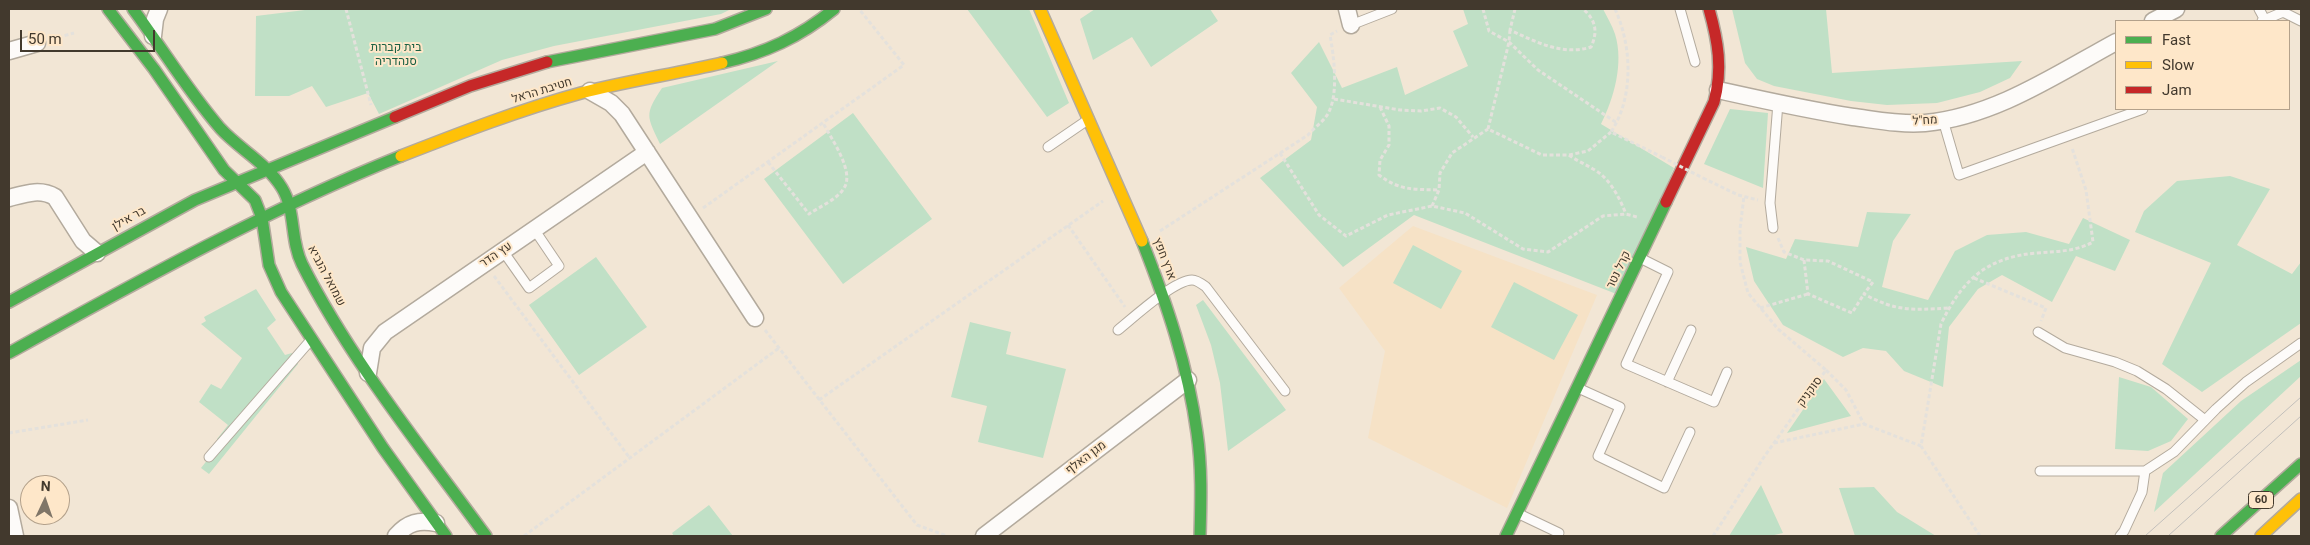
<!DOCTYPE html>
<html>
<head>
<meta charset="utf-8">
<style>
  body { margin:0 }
  #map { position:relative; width:2310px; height:545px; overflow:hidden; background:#f2e6d5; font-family:Roboto,sans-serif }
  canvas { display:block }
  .frame { position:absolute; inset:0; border:10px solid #42392d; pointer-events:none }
  .legend { position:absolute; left:2115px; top:20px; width:175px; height:90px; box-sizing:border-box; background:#fee7c9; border:1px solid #b3a18b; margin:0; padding:6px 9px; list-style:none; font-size:15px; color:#42392d }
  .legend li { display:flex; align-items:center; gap:10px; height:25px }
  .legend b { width:25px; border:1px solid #b3a18b }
  .north { position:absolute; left:20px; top:475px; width:50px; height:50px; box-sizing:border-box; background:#fee7c9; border:1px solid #b3a18b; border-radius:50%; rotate:3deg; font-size:14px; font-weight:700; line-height:20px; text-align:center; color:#42392d }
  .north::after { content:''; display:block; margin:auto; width:18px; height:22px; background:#807668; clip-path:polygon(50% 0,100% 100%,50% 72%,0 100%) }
  .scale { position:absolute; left:20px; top:30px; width:135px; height:22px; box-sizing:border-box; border:2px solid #42392d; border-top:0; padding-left:6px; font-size:15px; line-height:18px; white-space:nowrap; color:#42392d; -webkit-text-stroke:4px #fee7c9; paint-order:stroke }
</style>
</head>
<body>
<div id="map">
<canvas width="2310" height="545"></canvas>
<div class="frame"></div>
<ul class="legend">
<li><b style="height:6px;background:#4caf50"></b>Fast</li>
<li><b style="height:6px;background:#ffc107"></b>Slow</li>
<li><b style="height:6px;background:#c62828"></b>Jam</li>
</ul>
<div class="north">N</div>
<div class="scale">50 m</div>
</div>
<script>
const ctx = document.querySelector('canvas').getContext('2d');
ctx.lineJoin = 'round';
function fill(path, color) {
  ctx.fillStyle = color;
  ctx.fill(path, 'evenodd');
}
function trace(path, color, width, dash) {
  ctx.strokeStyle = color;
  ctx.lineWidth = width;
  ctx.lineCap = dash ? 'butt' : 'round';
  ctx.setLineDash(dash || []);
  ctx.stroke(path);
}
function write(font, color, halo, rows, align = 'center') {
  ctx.font = font + ' Roboto,Heebo,sans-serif';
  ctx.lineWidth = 4;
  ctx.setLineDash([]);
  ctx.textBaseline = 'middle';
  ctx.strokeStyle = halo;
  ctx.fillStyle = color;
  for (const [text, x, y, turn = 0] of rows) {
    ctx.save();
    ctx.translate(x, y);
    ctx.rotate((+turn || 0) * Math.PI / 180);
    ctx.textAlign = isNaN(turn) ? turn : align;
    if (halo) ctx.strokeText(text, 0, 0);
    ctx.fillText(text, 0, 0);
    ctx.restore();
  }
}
fill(new Path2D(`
  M1413 226 1597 295 1507 508 1368 438 1385 351 1339 288Z`), '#f6e2c6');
fill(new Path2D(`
  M313 9H731L721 14 554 46 502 60 379 114 368 93 326 107 312 86 289 96H255L256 16Z
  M967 9H1029L1069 103 1047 117Z
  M1095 9H1210L1218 21 1151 67 1132 37 1093 60 1080 19Z
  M1463 9H1603C1607 17 1612 25 1615 34 1624 63 1614 98 1601 124L1674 168 1619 295 1414 215 1343 267 1260 178 1311 140 1317 107 1291 73 1319 42 1342 88 1397 67 1405 95 1468 66 1453 31 1468 24Z
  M1732 9H1826L1832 73 2022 61 2010 78 1980 92 1937 103 1887 105 1851 101 1774 86 1757 79 1745 63Z
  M778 61 660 144C647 116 644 115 662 88Z
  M1730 109 1768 113 1763 188 1704 164Z
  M853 113 932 219 843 284 764 179Z
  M2230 176 2270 189 2237 245 2292 274 2301 262V323L2202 392 2162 364 2211 263 2135 232 2144 211 2177 181Z
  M1867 212 1911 214 1893 241 1882 287 1928 300 1955 251 1987 235 2026 232 2069 244 2083 218 2130 240 2115 271 2076 256 2052 302 2002 275 1978 289 1949 327 1943 387 1904 371 1886 351 1863 348 1843 357 1783 325 1754 281 1746 247 1786 259 1795 239 1858 247Z
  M1413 245 1462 271 1441 309 1393 283Z
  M596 257 647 327 579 375 529 305Z
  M1514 282 1578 315 1554 360 1491 327Z
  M256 289 276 320 267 328 285 355 292 353 298 364 209 474 201 468 220 444 217 439 228 425 199 402 211 384 221 389 242 358 201 324 206 321 204 317Z
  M1203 300 1286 410 1228 451 1220 383 1211 345 1196 305Z
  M970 322 1011 332 1006 354 1066 369 1043 458 978 442 987 406 951 397Z
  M2301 360V376L2154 512 2163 473 2241 401Z
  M2119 377 2151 387 2188 419 2171 441 2148 451 2115 449Z
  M1824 379 1851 416 1787 433Z
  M1761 485 1783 533 1770 536H1729Z
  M1874 487 1897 512 1936 536H1855L1839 488Z
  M709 505 733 536H674L672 533Z`), '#c0e0c6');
const lane = new Path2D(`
  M1680 9 1695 62
  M2259 9 2265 20
  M2262 21 2283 12 2301 21
  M1351 25 1392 9
  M1943 120 1959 175 2143 109
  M1048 147 1089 119
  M1773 228 1770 203 1778 103
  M503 251 529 288 559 266 534 229
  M1640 258 1668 272 1626 364 1714 402 1727 372
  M1118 330C1133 318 1174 280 1192 280 1197 280 1202 284 1206 287L1285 391
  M2038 332 2065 348 2115 362 2137 371 2166 389 2205 420
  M1667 382 1691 330
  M1578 388 1620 407 1598 456 1664 488 1690 432
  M209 457 310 341
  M2040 471H2145L2174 452 2216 409 2246 382 2301 343
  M1517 513 1559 533 1557 536
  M2120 536 2124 531 2142 492 2145 471`);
const street = new Path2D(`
  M1347 9 1351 25
  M2153 21 2176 9
  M153 36 155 19 159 9
  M9 51 37 43
  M1718 90C1763 100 1807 110 1853 117 1876 120 1901 125 1925 123 1994 117 2057 74 2116 42
  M590 91 611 103 622 114 755 318
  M9 198C24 194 40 188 55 197L83 241 97 253
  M368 373 372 348 385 332 647 152
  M9 508 15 536
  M396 536C408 522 419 520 436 523
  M984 536 1188 380`);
const fast = new Path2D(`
  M108 9 154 69 224 170 255 200 262 218 269 265 281 292 383 448 446 536
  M133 9C162 48 188 91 220 128 239 149 267 163 282 188 296 211 290 240 302 264 349 358 424 451 486 536
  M547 62 715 29 766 9
  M722 63C765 53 800 37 834 9
  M1142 241C1167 304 1188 366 1197 433 1202 467 1201 501 1200 536
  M9 302 195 200 395 117
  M9 353C137 282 264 211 401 156
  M1506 536 1666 202
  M2221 536 2301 464`);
const slow = new Path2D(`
  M1040 9 1142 241
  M401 156C460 133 519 110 581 93 627 81 675 74 722 63
  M2261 536 2301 499`);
const jam = new Path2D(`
  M395 117 470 86 547 62
  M1666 202 1714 102C1723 69 1718 41 1709 9`);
trace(lane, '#b3aa9d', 11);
trace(street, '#b3aa9d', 19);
trace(fast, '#b3aa9d', 14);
trace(slow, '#b3aa9d', 14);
trace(jam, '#b3aa9d', 14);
trace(new Path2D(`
  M346 9 371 105
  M1483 9 1489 31 1509 42 1538 70 1617 123
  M1515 9 1510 30C1536 42 1563 56 1591 47 1598 32 1596 20 1583 9
  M1615 9C1632 46 1634 97 1611 132L1662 157
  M1510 30 1509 42 1488 129 1542 155H1569L1588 151 1611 132
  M52 39 74 33
  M1334 99 1400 110 1421 111 1440 108 1456 117 1473 137
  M1380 107 1389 126V145L1380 160 1379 175C1400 191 1413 189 1439 190
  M1280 153 1319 215 1346 236 1388 215 1432 206 1465 213 1523 249 1548 252 1603 216 1626 214 1637 217
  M1569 155C1577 161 1585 164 1593 169 1610 178 1619 197 1626 214
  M768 162 809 214C819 207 838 199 844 188 855 172 831 138 823 123
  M1703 178 1738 195 1758 200
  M1432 206 1439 190 1440 173 1452 153 1488 129
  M703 208 904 65 859 9
  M1068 225 1125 307
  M1160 231 1308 135C1313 129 1320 124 1325 118 1340 100 1334 57 1330 35L1337 31
  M1778 238 1784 252 1804 260 1828 261 1873 282 1864 294C1897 312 1913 310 1948 308
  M1804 260 1808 294 1852 313 1864 294
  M494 276 629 457
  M1974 278 2046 308 2041 321
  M1760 308 1808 294
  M765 330 917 525 947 536
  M1826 370 1846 390 1864 424
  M819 400 1103 201
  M9 433 88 420
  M1774 443 1864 424 1921 446
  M524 536 779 348
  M1713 536 1764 457 1826 370 1778 329 1748 293 1740 262V229L1744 196
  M1980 536 1921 446 1941 324C1962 280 1987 257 2037 253 2058 251 2074 252 2093 242L2086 190 2072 148`), '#e4e1dc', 3, [4, 2.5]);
trace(lane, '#fdfbf9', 9);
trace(street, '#fdfbf9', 16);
trace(fast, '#4caf50', 11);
trace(slow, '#ffc107', 11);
trace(jam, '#c62828', 11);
trace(new Path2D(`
  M2145 536 2301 397
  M2168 536 2301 416`), '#c2bfbb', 1);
trace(new Path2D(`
  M1662 157 1703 178`), '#e4e1dc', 3, [4, 2.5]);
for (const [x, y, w] of [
  [2261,500,25]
]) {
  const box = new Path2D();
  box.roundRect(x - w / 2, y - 8.5, w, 17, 4);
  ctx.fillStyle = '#fee7c9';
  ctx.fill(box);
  trace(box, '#42392d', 1);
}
write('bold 11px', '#42392d', null, [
  ["60",2261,500]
]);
write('12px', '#1b6043', '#fee7c9', [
  ["בית קברות",396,48],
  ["סנהדריה",396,62]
]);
write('12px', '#42392d', '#fee7c9', [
  ["חטיבת הראל",542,91,-17],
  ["מח\"ל",1925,121,-4],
  ["בר אילן",129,219,-29],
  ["עץ הדר",496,255,-34],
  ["ארץ חפץ",1164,259,69],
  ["קרל נטר",1619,270,-64],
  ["שמואל הנביא",326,276,62],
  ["סוקניק",1810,392,-54],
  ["מגן האלף",1086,458,-37]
]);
</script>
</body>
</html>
